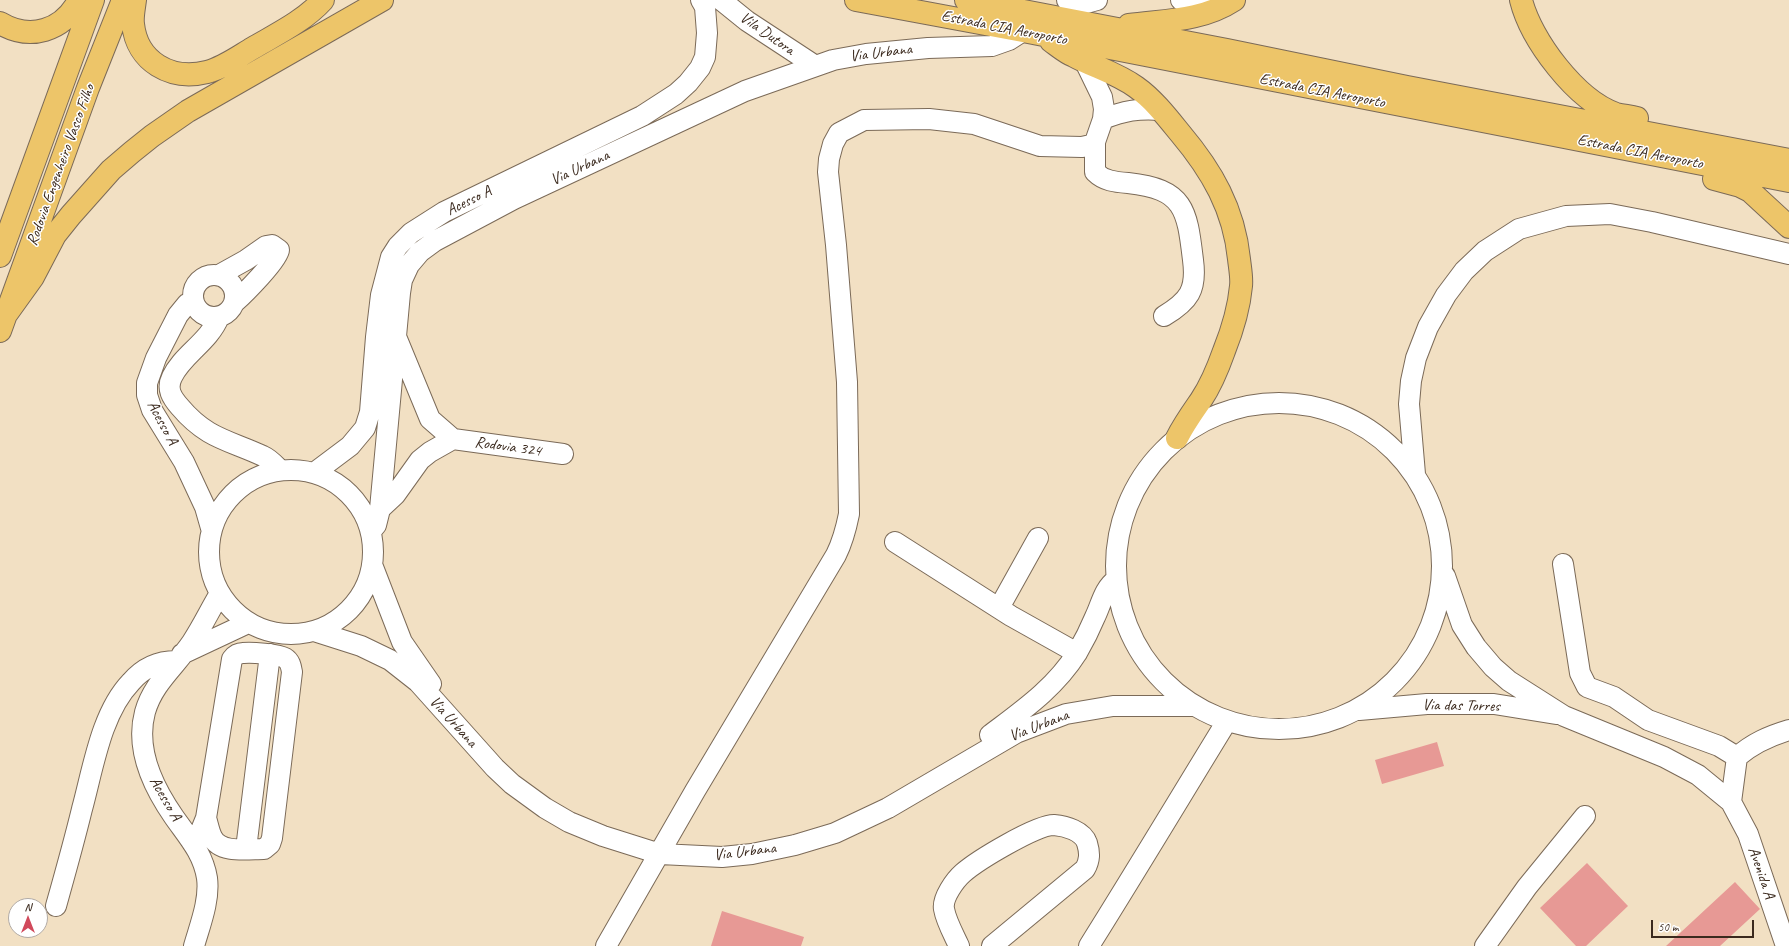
<!DOCTYPE html>
<html>
<head>
<meta charset="utf-8">
<style>
  body { margin:0 }
  #map { position:relative; width:1789px; height:946px; overflow:hidden; background:#f2e0c3; font-family:Caveat,sans-serif }
  canvas { display:block }
  .north { position:absolute; left:8px; top:898px; width:40px; height:40px; box-sizing:border-box; background:#fff; border:1px solid #b1aaa5; border-radius:50%; rotate:0deg; font-size:11px; font-weight:700; line-height:16px; text-align:center; color:#3b2a1e }
  .north::after { content:''; display:block; margin:auto; width:14px; height:18px; background:#d1495b; clip-path:polygon(50% 0,100% 100%,50% 72%,0 100%) }
  .scale { position:absolute; left:1651px; top:920px; width:103px; height:18px; box-sizing:border-box; border:2px solid #3b2a1e; border-top:0; padding-left:5px; font-size:12px; line-height:14px; white-space:nowrap; color:#3b2a1e; -webkit-text-stroke:3px #fff; paint-order:stroke }
</style>
</head>
<body>
<div id="map">
<canvas width="1789" height="946"></canvas>
<div class="north">N</div>
<div class="scale">50 m</div>
</div>
<script>
const ctx = document.querySelector('canvas').getContext('2d');
ctx.lineJoin = 'round';
function fill(path, color) {
  ctx.fillStyle = color;
  ctx.fill(path, 'evenodd');
}
function trace(path, color, width, dash) {
  ctx.strokeStyle = color;
  ctx.lineWidth = width;
  ctx.lineCap = dash ? 'butt' : 'round';
  ctx.setLineDash(dash || []);
  ctx.stroke(path);
}
function write(font, color, halo, rows, align = 'center') {
  ctx.font = font + ' Caveat,sans-serif';
  ctx.lineWidth = 3;
  ctx.setLineDash([]);
  ctx.textBaseline = 'middle';
  ctx.strokeStyle = halo;
  ctx.fillStyle = color;
  for (const [text, x, y, turn = 0] of rows) {
    ctx.save();
    ctx.translate(x, y);
    ctx.rotate((+turn || 0) * Math.PI / 180);
    ctx.textAlign = isNaN(turn) ? turn : align;
    if (halo) ctx.strokeText(text, 0, 0);
    ctx.fillText(text, 0, 0);
    ctx.restore();
  }
}
fill(new Path2D(`
  M1437 742 1444 766 1382 784 1375 760Z
  M1587 863 1628 906 1586 946H1576L1540 908Z
  M1735 882 1760 909 1720 946H1666Z
  M722 911 804 937 801 946H711Z`), '#e79995');
const minor = new Path2D(`
  M721 0 747 21 814 65
  M1067 0 1086 3 1097 0
  M1181 0 1200 5H1225
  M1085 62 1102 97 1104 109 1103 119 1095 142V172C1104 181 1115 182 1128 183 1185 189 1187 210 1193 260 1197 290 1189 301 1164 316
  M1103 119C1124 111 1138 108 1161 110
  M193 296a21 21 0 1 1 42 0a21 21 0 1 1-42 0Z
  M219 275 246 260 266 246 272 245 279 250C279 259 243 295 235 302
  M193 302 187 304 178 315 156 358 147 383V395L152 410 184 462 205 507 211 528
  M219 317C209 342 182 355 172 377 166 389 172 398 180 407 207 439 229 440 263 456 270 459 275 465 280 470
  M397 339 430 419 453 439 563 454
  M1116 566a163 163 0 1 1 326 0a163 163 0 1 1-326 0Z
  M209 552a82 82 0 1 1 164 0a82 82 0 1 1-164 0Z
  M314 473 350 446 365 428 370 412 376 337 381 295 391 257 398 246 411 233 444 212 642 116 676 94 688 83 700 68 705 57 707 33 705 7 701 0
  M1415 474 1409 404 1411 381 1416 358 1428 327 1446 295 1464 271 1485 251 1519 229 1566 216 1610 214 1652 222 1789 254
  M380 509 395 495 420 460 430 452 453 439
  M371 531 376 525 380 509 400 293 402 280 409 265 420 252 435 241 514 199 745 91 833 60 866 54 928 48 992 46 1009 40 1023 31
  M895 542 1011 616 1077 653
  M1563 564 1580 673 1587 687 1614 697 1648 720 1719 746 1737 757
  M373 567 402 642 431 684
  M1445 576 1462 625 1476 647 1493 667 1509 681 1564 716 1664 757 1698 775 1731 802 1748 834 1786 946
  M999 608 1038 538
  M314 631 361 646 390 660 418 682 495 768 512 784 545 808 569 822 603 836 660 854 722 857 752 854 795 845 835 833 888 808 1016 733 1066 714 1113 706H1195
  M182 654 248 623
  M1359 710 1427 704H1494L1556 714
  M990 735C1023 710 1055 688 1077 653 1084 641 1090 629 1095 617 1101 605 1104 588 1116 580
  M1731 802 1737 757C1753 743 1769 736 1789 730
  M195 845 206 818 232 659C235 655 238 653 243 653 251 652 278 654 285 658 290 661 291 666 292 672L272 838 270 844 264 849C248 849 220 854 212 837 209 831 208 824 206 818
  M246 849 270 654
  M56 906C65 874 74 842 82 809 93 769 101 713 131 682 143 668 158 661 176 661
  M194 946C200 925 210 900 207 878 203 853 188 837 174 817 153 787 135 749 145 712 153 683 176 666 192 642 202 627 210 610 219 595
  M606 946 695 791 836 555C843 541 846 529 849 514L847 382 836 245 828 172 829 159 833 144 839 133 864 120 929 119 974 124 1040 146 1082 147 1095 144
  M959 946C954 935 946 921 944 909 942 898 955 880 963 873 978 860 1036 825 1054 825 1066 826 1083 831 1087 843 1090 853 1090 860 1085 869L992 946
  M1089 946C1136 871 1181 796 1227 721
  M1485 946 1527 887 1585 816`);
const highway = new Path2D(`
  M135 0C134 8 132 17 133 24 137 62 171 81 207 72 223 68 238 57 253 48 277 34 304 21 323 0
  M856 0 1023 31 1789 181
  M966 0 1227 50 1407 87 1789 160
  M1521 0C1531 40 1576 100 1616 114 1623 116 1630 116 1637 118
  M0 23C30 41 63 31 79 0
  M1129 25C1166 20 1202 21 1234 0
  M1051 41C1058 46 1066 53 1074 56 1094 67 1117 73 1136 87 1153 99 1167 117 1180 133 1212 171 1234 209 1239 259 1240 268 1242 278 1241 286 1239 308 1232 331 1224 351 1218 368 1211 385 1201 400 1192 413 1184 424 1177 438
  M1714 179 1740 186 1750 191 1789 227
  M0 256 93 0
  M5 316 33 277 55 235 71 215 111 170 132 152 152 136 188 111 382 0
  M0 331 88 88 123 0`);
trace(minor, '#7b6a58', 22);
trace(highway, '#7b6a58', 24);
trace(minor, '#fff', 20);
trace(highway, '#edc569', 22);
write('16px', '#3b2a1e', '#fff', [
  ["Estrada CIA Aeroporto",1004,28,11],
  ["Vila Dutora",767,34,35],
  ["Via Urbana",881,53,-7],
  ["Estrada CIA Aeroporto",1322,91,11],
  ["Estrada CIA Aeroporto",1640,152,11],
  ["Rodovia Engenheiro Vasco Filho",61,165,-70],
  ["Via Urbana",580,168,-25],
  ["Acesso A",469,201,-26],
  ["Acesso A",162,423,62],
  ["Rodovia 324",508,447,8],
  ["Via das Torres",1461,706,1],
  ["Via Urbana",453,722,48],
  ["Via Urbana",1039,726,-21],
  ["Acesso A",165,799,60],
  ["Via Urbana",745,852,-7],
  ["Avenida A",1761,873,71]
]);
</script>
</body>
</html>
